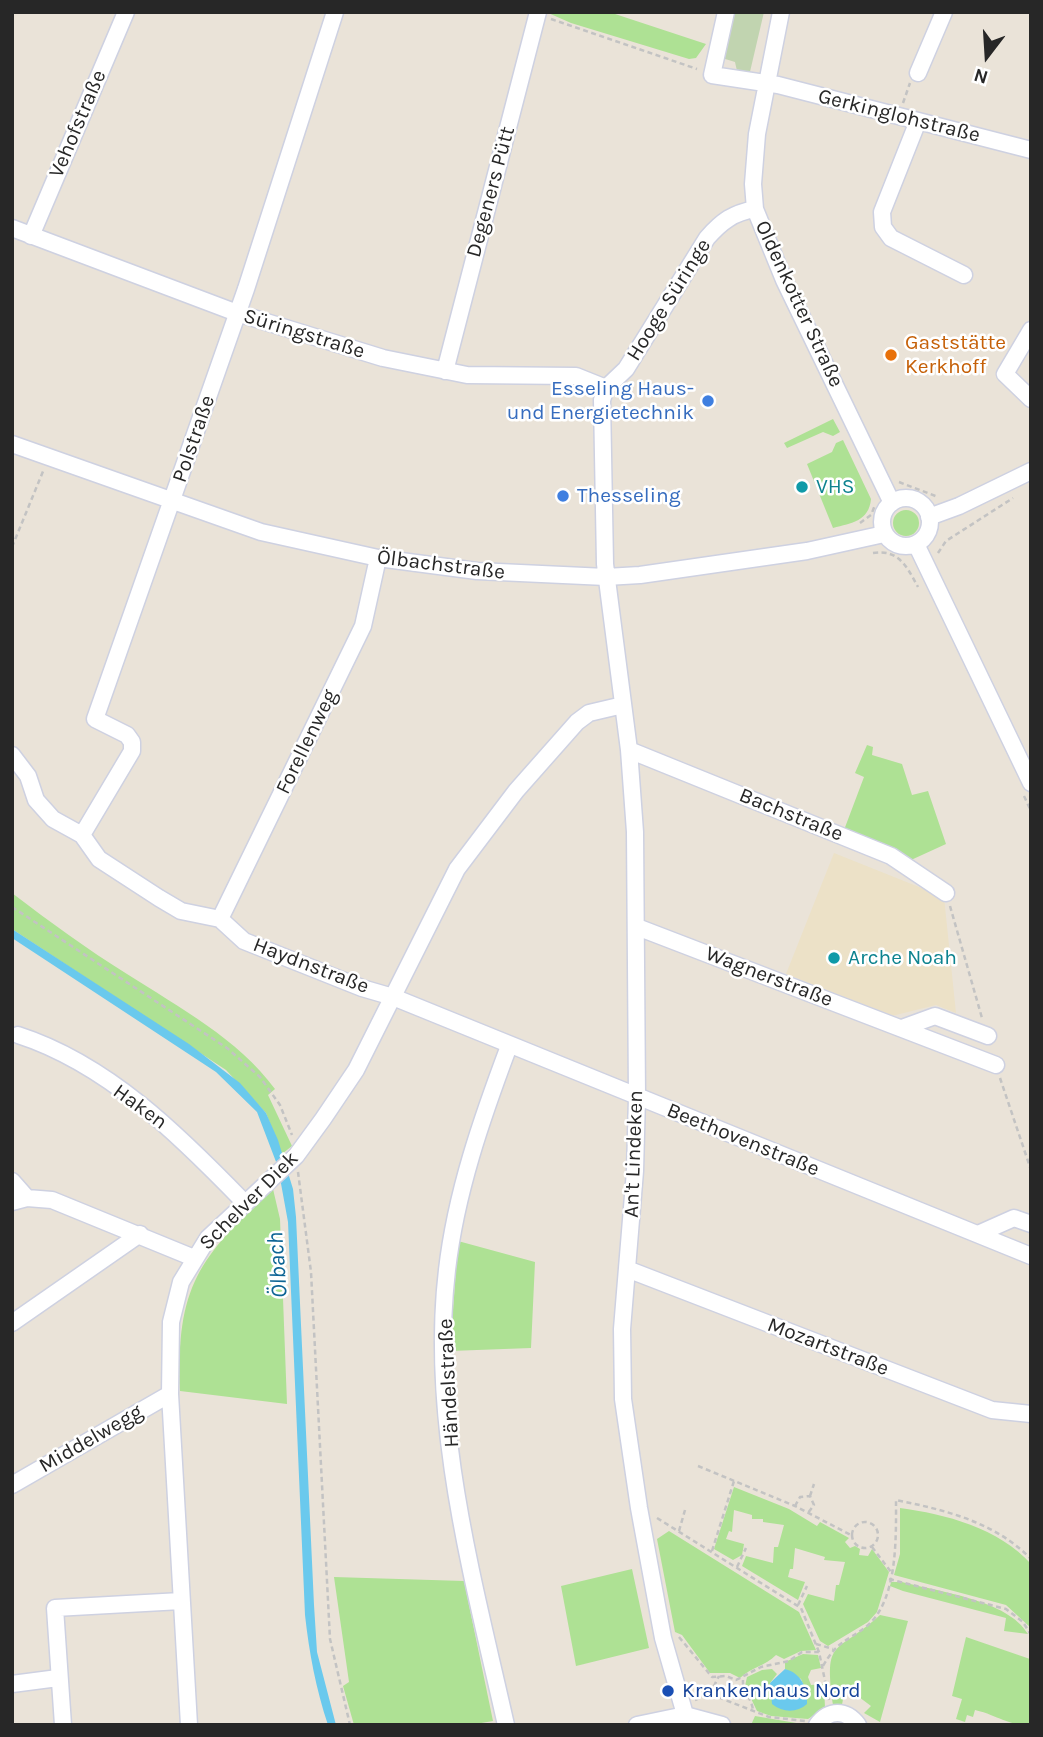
<!DOCTYPE html>
<html>
<head>
<meta charset="utf-8">
<style>
  body { margin:0 }
  #map { position:relative; width:1043px; height:1737px; overflow:hidden; background:#eae3d8; font-family:Karla,sans-serif }
  canvas { display:block }
  .frame { position:absolute; inset:0; border:14px solid #272727; pointer-events:none }
  .north { position:absolute; left:952px; top:21px; width:70px; height:70px; -webkit-text-stroke:5px #fff; paint-order:stroke; rotate:197deg; font-size:19px; font-weight:700; line-height:28px; text-align:center; color:#272727 }
  .north::after { content:''; display:block; margin:auto; width:24px; height:32px; background:#272727; clip-path:polygon(50% 0,100% 100%,50% 72%,0 100%) }
</style>
</head>
<body>
<div id="map">
<canvas width="1043" height="1737"></canvas>
<div class="frame"></div>
<div class="north">N</div>
</div>
<script>
const ctx = document.querySelector('canvas').getContext('2d');
ctx.lineJoin = 'round';
function fill(path, color) {
  ctx.fillStyle = color;
  ctx.fill(path, 'evenodd');
}
function trace(path, color, width, dash) {
  ctx.strokeStyle = color;
  ctx.lineWidth = width;
  ctx.lineCap = dash ? 'butt' : 'round';
  ctx.setLineDash(dash || []);
  ctx.stroke(path);
}
function write(font, color, halo, rows, align = 'center') {
  ctx.font = font + ' Karla,sans-serif';
  ctx.lineWidth = 5;
  ctx.setLineDash([]);
  ctx.textBaseline = 'middle';
  ctx.strokeStyle = halo;
  ctx.fillStyle = color;
  for (const [text, x, y, turn = 0] of rows) {
    ctx.save();
    ctx.translate(x, y);
    ctx.rotate((+turn || 0) * Math.PI / 180);
    ctx.textAlign = isNaN(turn) ? turn : align;
    if (halo) ctx.strokeText(text, 0, 0);
    ctx.fillText(text, 0, 0);
    ctx.restore();
  }
}
fill(new Path2D(`
  M834 853 944 897 956 1013 936 1005 892 1016 786 974Z`), '#ece1c7');
fill(new Path2D(`
  M546 12H609L706 44 696 58 689 59 571 23Z
  M833 419 840 432 833 436 823 432 787 448 784 443Z
  M843 440 871 499C869 521 852 523 833 528L807 464 832 452 836 443Z
  M893 523a13 13 0 1 1 26 0a13 13 0 1 1-26 0Z
  M867 745 873 747 872 755 902 764 912 795 928 791 946 844 911 860 844 830 864 777 855 773Z
  M12 893C50 922 87 949 127 974 180 1008 237 1038 275 1089L268 1095 292 1146 282 1154 266 1113 226 1070 12 929Z
  M273 1189 280 1219 287 1404 180 1391C176 1287 199 1257 273 1189Z
  M458 1241 535 1262 531 1348 450 1351Z
  M734 1487 789 1509 817 1526 820 1522 849 1538 845 1542 850 1548 855 1546 860 1549 859 1555 868 1556 872 1549 889 1572 877 1612 868 1622 828 1646 820 1641 803 1604 808 1594 834 1601 836 1585H839L845 1562 824 1560 825 1557 795 1548 793 1569H790L788 1577 805 1582 798 1600 742 1566 746 1556 773 1563 774 1547H778L784 1525 763 1522V1519H752V1515L734 1510 732 1532 729 1531 726 1539 744 1544 742 1555 733 1560 714 1549Z
  M900 1508C945 1514 999 1528 1031 1564V1628L1006 1605 894 1575 900 1554Z
  M669 1531 799 1612 816 1650 801 1651 784 1659 776 1655C765 1666 752 1667 740 1678L730 1673H710L682 1635 675 1632 657 1539Z
  M632 1569 649 1648 576 1666 561 1586Z
  M334 1577 464 1581 493 1721 470 1725H354L343 1686 349 1682Z
  M891 1582H902C940 1592 1008 1600 1028 1634L1004 1631 1006 1618 903 1591 890 1586Z
  M880 1615 908 1621 880 1722 864 1713 871 1706 859 1697 844 1693 842 1705H833C824 1636 835 1656 880 1615Z
  M966 1637 1030 1659 1031 1725C1005 1725 1000 1716 975 1710L973 1717 967 1715 965 1722 956 1719 962 1699 952 1696Z
  M803 1654 818 1655 821 1668 811 1670 808 1677 811 1685 824 1684 825 1708 808 1719 771 1716 757 1711 745 1686 747 1677 762 1670 772 1669 777 1674 770 1683 769 1695 807 1694 801 1679 785 1669V1662Z
  M755 1716 808 1725H751Z`), '#aee194');
fill(new Path2D(`
  M731 12H764L749 76 737 71 735 62 722 58Z`), '#c1d4b0');
fill(new Path2D(`
  M12 929 189 1044 240 1083 266 1113 278 1140 293 1189 296 1217 314 1605 317 1652 336 1725H328C316 1689 309 1652 305 1615L288 1222 278 1167 257 1112 216 1072 12 938Z
  M785 1669C801 1673 808 1688 807 1704 797 1713 783 1713 772 1704L770 1683Z`), '#6ac9ed');
const minor = new Path2D(`
  M726 12 712 75 778 85 1031 150
  M781 12 757 134 753 184 755 209 784 280 892 503
  M918 73 944 12
  M918 121 882 212 883 227 891 238 964 275
  M12 228 237 313 383 358 467 375 576 376 606 388
  M31 236 126 12
  M1031 330 1005 374 1031 399
  M445 371 538 12
  M12 444 261 532 378 558 477 571 606 577 640 575 807 551 884 534
  M882 522a24 24 0 1 1 48 0a24 24 0 1 1-48 0Z
  M929 517 959 506 1031 471
  M916 544 1031 783
  M629 750 891 856 946 893
  M12 755 28 776 36 800 53 819 82 835 99 859 159 898 181 911 220 919 244 941 362 988 393 997 1031 1256
  M82 835 132 751V742L127 735 95 719 246 289 335 12
  M220 919 363 626 378 558
  M637 927 996 1065
  M902 1028 935 1016 988 1036
  M18 1035C108 1064 180 1136 244 1202
  M12 1181 27 1198
  M12 1202 27 1198 52 1200 194 1258
  M978 1234 1014 1218 1031 1224
  M627 1269 992 1410 1031 1414
  M12 1323 140 1234
  M12 1485 170 1394
  M12 1684 58 1678
  M63 1725 55 1608 181 1601
  M189 1725 170 1394 171 1322 181 1282 208 1238 296 1156 323 1119 356 1070 457 869 516 791 577 722 589 713 623 705
  M506 1725C473 1578 429 1422 447 1270 456 1192 482 1118 509 1046
  M637 1725 685 1715 722 1725
  M688 1725 663 1638 639 1508 623 1399 622 1329 635 1171 637 1097 635 832 629 750 605 564 602 400 606 388 626 369 707 238C722 221 733 213 755 209
  M817 1725C829 1709 846 1709 858 1725`);
trace(minor, '#ced1e1', 19);
trace(new Path2D(`
  M551 19 697 69
  M903 103 910 83
  M1031 420V424
  M899 482 938 497
  M860 523 871 515 875 505
  M12 547 44 469
  M873 553C899 549 907 567 918 587
  M938 553 946 541 1013 498
  M1024 796 1031 811
  M950 906 982 1018
  M12 907 227 1048 260 1077 280 1105 292 1135
  M1000 1078 1031 1170
  M298 1172 311 1272 330 1639 350 1725
  M698 1466 795 1506 851 1535
  M810 1496 814 1484
  M795 1506 800 1497 810 1496 814 1505 808 1513
  M657 1518 801 1608 819 1652 829 1700
  M852 1535a13 13 0 1 1 26 0a13 13 0 1 1-26 0Z
  M679 1531 685 1510
  M872 1547 891 1572
  M712 1551 734 1481
  M737 1567 746 1548
  M889 1579 1006 1609 1023 1622 1031 1635
  M798 1605 807 1586
  M679 1637 712 1677 726 1676 736 1680 761 1667 789 1661 802 1652H819
  M816 1644 833 1649
  M823 1666C838 1640 845 1643 867 1626 898 1600 896 1537 896 1500 945 1510 995 1522 1031 1559
  M743 1680C742 1692 753 1699 753 1712
  M710 1694 719 1676
  M695 1700 710 1694 769 1717 805 1721`), '#c3c3c3', 2.5, [5, 3.5]);
trace(minor, '#fff', 16);
for (const [x, y, r, color] of [
  [891,355,7,"#e8710a"],
  [708,401,7,"#3f7fe0"],
  [802,487,7,"#0f9aa8"],
  [563,496,7,"#3f7fe0"],
  [834,958,7,"#0f9aa8"],
  [668,1691,7,"#1a4fb4"]
]) {
  const dot = new Path2D();
  dot.arc(x, y, r, 0, 2 * Math.PI);
  ctx.fillStyle = color;
  ctx.fill(dot);
  trace(dot, '#fff', 2.5);
}
write('21px', '#272727', '#fff', [
  ["Gerkinglohstraße",899,116,14],
  ["Vehofstraße",78,124,-67],
  ["Degeners Pütt",491,192,-75],
  ["Hooge Süringe",669,300,-58],
  ["Oldenkotter Straße",799,304,65],
  ["Süringstraße",304,334,17],
  ["Polstraße",194,439,-71],
  ["Ölbachstraße",441,565,7],
  ["Forellenweg",307,742,-64],
  ["Bachstraße",791,815,22],
  ["Haydnstraße",311,966,21],
  ["Wagnerstraße",769,977,21],
  ["Haken",140,1107,36],
  ["Beethovenstraße",743,1140,22],
  ["An't Lindeken",634,1154,-88],
  ["Schelver Diek",249,1201,-45],
  ["Mozartstraße",828,1347,21],
  ["Händelstraße",449,1383,-93],
  ["Middelwegg",91,1439,-30]
]);
write('21px', '#c56008', '#fff', [
  ["Gaststätte",905,343],
  ["Kerkhoff",905,367]
], 'left');
write('21px', '#366cbe', '#fff', [
  ["Esseling Haus-",694,389],
  ["und Energietechnik",694,413],
  ["Thesseling",577,496,"left"]
], 'right');
write('21px', '#0d838f', '#fff', [
  ["VHS",816,487],
  ["Arche Noah",848,958]
], 'left');
write('21px', '#164399', '#fff', [
  ["Krankenhaus Nord",682,1691]
], 'left');
write('italic 23px', '#0e6595', '#fff', [
  ["Ölbach",278,1265,-94]
]);
</script>
</body>
</html>
